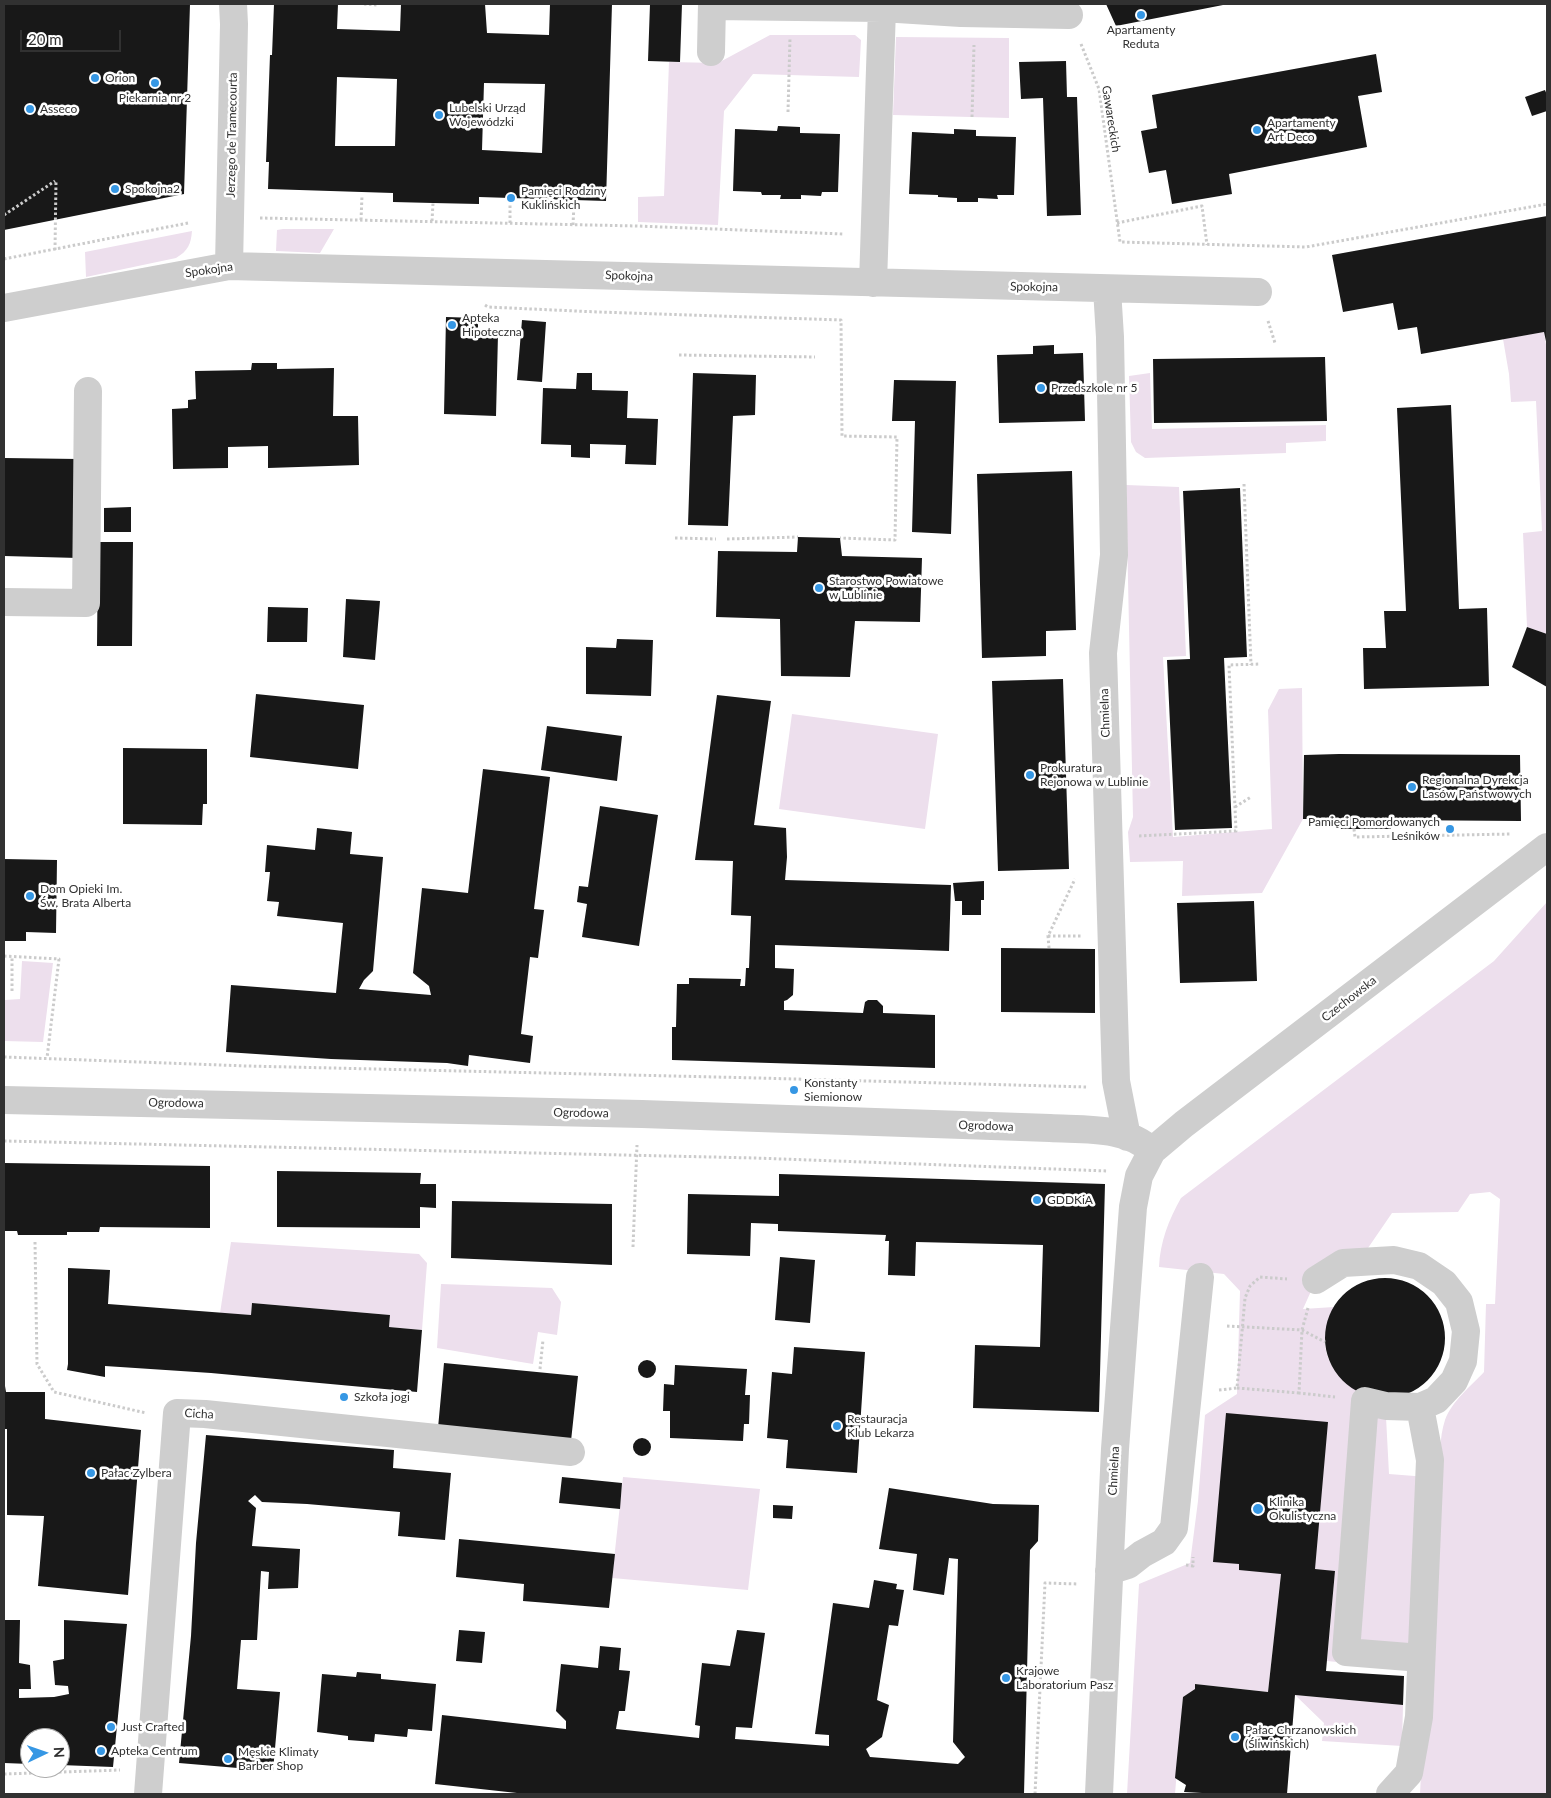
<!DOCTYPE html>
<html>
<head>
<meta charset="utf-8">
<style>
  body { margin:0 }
  #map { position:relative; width:1551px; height:1798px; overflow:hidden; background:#fff; font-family:Lato,sans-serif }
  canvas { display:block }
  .frame { position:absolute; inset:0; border:5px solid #313131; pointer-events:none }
  .north { position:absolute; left:20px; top:1728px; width:50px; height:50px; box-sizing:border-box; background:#fff; border:1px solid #adadad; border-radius:50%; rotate:87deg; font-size:14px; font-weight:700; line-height:20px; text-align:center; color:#313131 }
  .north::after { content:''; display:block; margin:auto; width:18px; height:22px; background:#3697e4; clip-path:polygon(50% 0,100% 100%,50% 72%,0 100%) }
  .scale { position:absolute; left:20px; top:30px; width:101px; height:22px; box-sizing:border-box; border:2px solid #313131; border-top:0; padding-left:6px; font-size:15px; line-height:18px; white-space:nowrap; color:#313131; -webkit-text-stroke:4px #fff; paint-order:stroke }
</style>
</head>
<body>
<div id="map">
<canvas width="1551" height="1798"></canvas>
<div class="frame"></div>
<div class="north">N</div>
<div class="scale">20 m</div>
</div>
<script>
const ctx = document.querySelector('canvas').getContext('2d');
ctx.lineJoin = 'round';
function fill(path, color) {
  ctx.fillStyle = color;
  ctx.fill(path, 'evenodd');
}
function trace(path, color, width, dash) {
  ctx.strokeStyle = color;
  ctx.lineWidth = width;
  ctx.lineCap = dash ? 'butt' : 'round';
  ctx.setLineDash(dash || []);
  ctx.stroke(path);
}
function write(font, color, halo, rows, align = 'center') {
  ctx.font = font + ' Lato,sans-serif';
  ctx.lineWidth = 5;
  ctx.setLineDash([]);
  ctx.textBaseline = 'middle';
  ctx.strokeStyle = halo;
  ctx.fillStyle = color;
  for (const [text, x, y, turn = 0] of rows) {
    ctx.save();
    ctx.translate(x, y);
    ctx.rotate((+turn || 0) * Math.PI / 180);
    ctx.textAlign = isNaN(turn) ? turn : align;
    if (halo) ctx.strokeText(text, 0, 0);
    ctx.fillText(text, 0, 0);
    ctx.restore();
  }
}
fill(new Path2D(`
  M770 35H855L861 40 859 77 753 74 724 111 718 225 638 222V197L664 196 669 62 718 63Z
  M896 37 1009 38V118L893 115Z
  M283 229H334L320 253 276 251 277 230Z
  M192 231C191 244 188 251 176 258L86 277 85 252Z
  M1544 332 1547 351V634L1527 627 1523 533 1542 531 1536 401 1511 402 1509 374 1503 339Z
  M1150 373 1152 429 1326 425V441L1286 443V453L1145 458 1136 452 1131 442 1129 376Z
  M1126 485 1179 487 1186 656 1163 657 1173 837 1272 829 1268 710 1279 689 1302 688 1303 819 1262 893 1182 896 1183 861 1130 862 1128 832 1133 817Z
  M792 714 938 734 925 829 779 809Z
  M1547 902V1794H1420L1426 1671 1327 1661 1335 1572 1315 1569 1281 1574 1268 1692 1195 1684V1689L1183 1697 1175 1794H1127L1139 1584 1190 1563 1198 1501 1205 1415 1237 1394 1240 1291 1224 1274 1159 1267C1160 1242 1169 1219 1181 1198L1494 961ZM1490 1192 1500 1199 1495 1304H1486L1484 1372C1471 1386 1452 1401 1445 1420 1439 1438 1440 1459 1440 1478L1389 1474 1385 1398C1379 1397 1372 1396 1366 1394 1344 1388 1325 1364 1325 1341 1325 1329 1329 1318 1334 1307L1303 1309 1316 1280 1333 1258 1368 1248 1392 1213 1458 1212 1470 1194Z
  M4 960H5V1000L20 999 22 961 53 963 43 1042 4 1041Z
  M231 1242 419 1254 427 1263 422 1330 389 1327 390 1315 252 1303 251 1315 220 1313Z
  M441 1284 552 1288 561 1302 557 1335 538 1332 533 1364 437 1348Z
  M623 1477 760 1489 748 1590 612 1578Z
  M1295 1695 1403 1705 1402 1746 1322 1741 1324 1723Z`), '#eddfed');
fill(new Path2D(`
  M4 4H190L184 194 4 230Z
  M274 4H338L337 29 400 31 401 4H485L487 33 549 35 550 4H612L606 201 479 197V204L433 203 393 202V193L268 189 269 162H266L270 55H272ZM337 77 397 79 395 146H335ZM484 83 545 84 542 153 482 150Z
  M650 4H682L680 62 648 61Z
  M1106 4H1223V5L1116 26Z
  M1376 54 1382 92 1358 96 1367 147 1229 174 1232 194 1172 204 1166 170 1149 173 1141 131 1157 128 1152 95Z
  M1066 61 1067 97H1077L1081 215 1047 216 1043 98 1021 99 1019 62Z
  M1545 90 1547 95V111L1532 116 1525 97Z
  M778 126 800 127V133L840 134 838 192H822L821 196 801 195V199H780L781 195H762L761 192 733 191 735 129 777 131Z
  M954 129 976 130V136L1016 137 1014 195H997L998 199 978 198V202H957V198L938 197V195L909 194 912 132 954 134Z
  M1547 216V346L1544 332 1421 354 1417 327 1398 330 1393 303 1343 312 1332 255Z
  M446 317 478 318V333L498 334 496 416 444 414Z
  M522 320 546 322 542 382 517 380Z
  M1054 345V354L1083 353 1085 421 999 423 997 355 1033 354V346Z
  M1325 357 1327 421 1154 423 1153 359Z
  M252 363H277V369L334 368 333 416H358L359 465 268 468V446L228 447V468L173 469 172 409 188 408V400L196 399 195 371 251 370Z
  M577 373H592V390L628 391 627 418 658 419 656 465 625 464 626 445 590 444V458L571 457V445L541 444 543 388 576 389Z
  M693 373 756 375 755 415 733 416 728 526 688 525Z
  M894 380 956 381 951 534 912 532 915 421H892Z
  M1451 405 1459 609 1487 608 1489 686 1364 689 1363 648H1386L1384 611H1406L1397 408Z
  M4 458 78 459V558L4 556Z
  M1072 471 1076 630 1046 631V656L982 658 977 474Z
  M1240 488 1247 657 1224 658 1232 828 1175 830 1167 660 1190 659 1183 491Z
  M131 507V532H104V508Z
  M798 537 840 538 842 556 922 558 920 622 855 621 850 677 781 676 780 619 716 617 718 551 797 552Z
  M98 542H133L132 646H97Z
  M346 599 380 601 375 660 343 657Z
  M268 607 308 608 307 642H267Z
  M1527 627 1547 634V687L1512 667Z
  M617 639 653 640 651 696 586 694V647L616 648Z
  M1063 679 1069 869 998 871 992 681Z
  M256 694 364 705 358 769 250 757Z
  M717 695 771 701 754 825 786 828 787 857 785 880 951 885 949 951 775 945V968L794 969 793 995 787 1000 784 1001V1010L863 1013 865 1002 868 1000H877L883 1006V1013L935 1015V1068L672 1060V1027H676L677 984H689V978L741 979 740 986H745L746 968H749L751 916 731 915 733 861 695 860Z
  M547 726 622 736 617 781 541 770Z
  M123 748 207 749V804H203L202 825 123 824Z
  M1339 754 1520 755 1521 821 1391 820V829H1335L1336 819H1303L1304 755Z
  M483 769 550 777 534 909 544 910 538 958 530 957 521 1034 533 1036 530 1063 469 1055 468 1066 447 1063 331 1059 226 1052 231 985 336 993 343 923 277 916 279 902 267 901 270 872H265L267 845 315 850 317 828 352 832 350 854 383 857 373 971 364 980 359 989 431 995 429 986 413 973 422 888 468 893Z
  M600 806 658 815 639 946 582 937 587 904 577 902 579 886 588 887Z
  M4 859 57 860 56 933 26 932V941H4Z
  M984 881V900H981V915H962V901H955L953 883Z
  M1254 901 1257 981 1180 983 1177 903Z
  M1001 948 1095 949V1013L1001 1012Z
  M4 1163 210 1166V1228L100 1227 99 1232H67V1235H18L17 1231H4Z
  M277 1171 421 1173 420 1184H436V1208L420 1207V1228L277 1227Z
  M779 1174 1105 1184 1099 1412 973 1408 975 1345 1040 1347 1043 1245 916 1242 915 1276 888 1275 889 1241H885L886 1235 778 1231V1224L751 1223 750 1256 687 1254 688 1194 779 1196Z
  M452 1201 612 1204V1265L451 1258Z
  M780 1257 815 1260 810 1323 775 1320Z
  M68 1268 110 1270 108 1304 251 1315 252 1303 390 1315 389 1327 422 1330 417 1392 211 1373 105 1366V1377L67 1370 68 1364Z
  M1325 1338a60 60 0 1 1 120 0a60 60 0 1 1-120 0Z
  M794 1347 865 1352 857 1473 786 1468 788 1440 767 1438 772 1372 792 1374Z
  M638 1369a9 9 0 1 1 18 0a9 9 0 1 1-18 0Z
  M444 1363 578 1376 571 1441 438 1428Z
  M675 1365 747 1369 745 1395H750L749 1424H744L743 1441 670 1438V1411H663L664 1384 674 1385Z
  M4 1386H5L6 1392H45V1419L141 1430 128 1595 38 1586 44 1516 7 1515V1429H4Z
  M1226 1413 1328 1422 1315 1569 1335 1571 1326 1671 1404 1676 1403 1705 1295 1695 1287 1794H1202V1793L1184 1792 1186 1785 1175 1778 1183 1697 1195 1689V1684L1268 1692 1281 1574 1239 1570V1564L1213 1562Z
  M206 1435 394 1450 393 1468 451 1473 445 1540 398 1536 400 1512 307 1504 262 1502 255 1495 248 1501 256 1508 252 1546 300 1549 298 1588 268 1589 269 1572 261 1571 257 1640H241L237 1689 280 1692 273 1771 179 1763 191 1636 196 1543Z
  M633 1447a9 9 0 1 1 18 0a9 9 0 1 1-18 0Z
  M562 1477 622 1483 620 1509 559 1503Z
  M889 1488 993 1504 1039 1505 1038 1541 1030 1550 1024 1794H526L435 1784 442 1715 566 1729V1721L556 1711 561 1664 598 1668 600 1646 621 1648 619 1670 630 1671 625 1711H619L616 1729 699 1738 700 1726 695 1725 702 1663 730 1666 737 1630 765 1633 752 1728 736 1727 735 1739 829 1746V1735L815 1734 833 1603 869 1608 874 1580 897 1584 896 1589 904 1590 898 1626 889 1625 877 1700 889 1705 882 1737 866 1749 870 1757 958 1764 965 1757 953 1742 958 1559 949 1558 944 1595 913 1590 917 1554 879 1549Z
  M773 1505 793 1506 792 1519 773 1518Z
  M459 1539 615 1554 609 1608 523 1601 524 1584 456 1577Z
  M4 1620H20L19 1663 30 1665 31 1689H19V1698L54 1697 69 1694 68 1686 55 1685 53 1661 64 1659V1620L127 1624 113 1767 60 1765V1738H30V1764L4 1763Z
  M459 1630 485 1632 482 1663 456 1661Z
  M357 1672 381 1674V1679L436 1684 432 1731 408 1729 407 1737 375 1734 374 1742 348 1740V1736L317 1732 322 1674 356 1677Z`), '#181818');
trace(new Path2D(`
  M364 4 378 5
  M1081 44 1099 89 1120 242 1306 247 1547 204
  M788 112 790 38
  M972 117 974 45
  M4 215 55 181
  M260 218 637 226 843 234
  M361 220 362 196
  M432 221 433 203
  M510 223V203
  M1117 223 1202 206 1207 245
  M573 225 574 204
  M55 250 56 181
  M4 259 188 223
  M485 305 488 307 598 312 841 320 842 436 897 437 895 540 840 538
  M1268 321 1275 343
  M679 355 815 357
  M1244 484 1251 665
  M675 538 716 539
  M727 539 798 537
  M1235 807 1251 797
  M1354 829 1355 837 1511 834
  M1139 836 1236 831 1229 665 1260 664
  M1048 936H1081
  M1049 948 1048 936 1075 879
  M4 956 59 959 47 1058
  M12 991V956
  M4 1057 247 1066 758 1078 1087 1087
  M4 1141 755 1158 1108 1171
  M35 1242 37 1364 54 1392 146 1413
  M633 1247 637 1145
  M1308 1308 1302 1330 1299 1393 1335 1397
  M1227 1326 1302 1330 1325 1342
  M540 1369 543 1340
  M1237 1388 1299 1393
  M1219 1390 1237 1388 1245 1298 1250 1286 1260 1277 1287 1279
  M1186 1565 1193 1566V1557
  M4 1774 120 1770
  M1035 1794 1045 1583 1078 1584`), '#cbcbcb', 3, [2.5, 2.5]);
trace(new Path2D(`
  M712 6 882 8 961 13 1069 15
  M711 52 712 4
  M229 266 234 24 233 4
  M873 283 882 8
  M1107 289 1110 337 1114 555 1103 653 1116 1081 1127 1137
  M4 308 229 266 1258 292
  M4 602 86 603 88 391
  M4 1100 642 1114 1050 1128C1083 1130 1127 1126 1152 1151
  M1316 1280 1343 1263 1394 1260 1419 1266 1444 1283 1459 1302 1466 1331 1463 1361 1454 1381 1436 1400 1420 1407
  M1109 1571 1128 1565 1142 1554 1164 1542 1174 1528 1200 1277
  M148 1794 177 1413 205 1414 571 1452
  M1099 1794 1115 1449 1133 1207 1139 1176 1152 1151 1184 1124 1547 847
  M1390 1794 1409 1773 1419 1717 1430 1460 1420 1407 1386 1406 1365 1401 1346 1652 1421 1658`), '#cecece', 28);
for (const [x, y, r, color] of [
  [1141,15,5,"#3697e4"],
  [95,78,5,"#3697e4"],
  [155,83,5,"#3697e4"],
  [30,109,5,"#3697e4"],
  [439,115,5,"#3697e4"],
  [1257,130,5,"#3697e4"],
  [115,189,5,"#3697e4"],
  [511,198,5,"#3697e4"],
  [452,325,5,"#3697e4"],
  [1041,388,5,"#3697e4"],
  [819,588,5,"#3697e4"],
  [1030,775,5,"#3697e4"],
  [1412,787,5,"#3697e4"],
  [1450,829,5,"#3697e4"],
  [30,896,5,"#3697e4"],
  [794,1090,5,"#3697e4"],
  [1037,1200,5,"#3697e4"],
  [344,1397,5,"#3697e4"],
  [837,1426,5,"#3697e4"],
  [91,1473,5,"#3697e4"],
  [1258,1509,6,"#3697e4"],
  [1006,1678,5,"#3697e4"],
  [111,1727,5,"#3697e4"],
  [1235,1737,5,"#3697e4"],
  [101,1751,5,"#3697e4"],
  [228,1759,5,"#3697e4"]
]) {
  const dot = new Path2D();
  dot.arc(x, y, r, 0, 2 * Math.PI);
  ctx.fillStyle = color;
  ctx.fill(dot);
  trace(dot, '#fff', 2);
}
write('12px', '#313131', '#fff', [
  ["Apartamenty",1141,30,"center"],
  ["Reduta",1141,44,"center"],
  ["Orion",105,78],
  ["Piekarnia nr 2",155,98,"center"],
  ["Lubelski Urząd",449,108],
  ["Wojewódzki",449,122],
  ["Asseco",40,109],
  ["Apartamenty",1267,123],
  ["Art Deco",1267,137],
  ["Spokojna2",125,189],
  ["Pamięci Rodziny",521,191],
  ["Kuklińskich",521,205],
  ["Apteka",462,318],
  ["Hipoteczna",462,332],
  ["Przedszkole nr 5",1051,388],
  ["Starostwo Powiatowe",829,581],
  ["w Lublinie",829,595],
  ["Prokuratura",1040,768],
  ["Rejonowa w Lublinie",1040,782],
  ["Regionalna Dyrekcja",1422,780],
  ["Lasów Państwowych",1422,794],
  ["Pamięci Pomordowanych",1440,822,"right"],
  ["Leśników",1440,836,"right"],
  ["Dom Opieki Im.",40,889],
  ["Św. Brata Alberta",40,903],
  ["Konstanty",804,1083],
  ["Siemionow",804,1097],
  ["GDDKiA",1047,1200],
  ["Szkoła jogi",354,1397],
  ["Restauracja",847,1419],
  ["Klub Lekarza",847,1433],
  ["Pałac Zylbera",101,1473],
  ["Klinika",1269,1502],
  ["Okulistyczna",1269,1516],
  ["Krajowe",1016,1671],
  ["Laboratorium Pasz",1016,1685],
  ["Just Crafted",121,1727],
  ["Pałac Chrzanowskich",1245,1730],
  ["(Śliwińskich)",1245,1744],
  ["Apteka Centrum",111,1751],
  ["Męskie Klimaty",238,1752],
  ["Barber Shop",238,1766]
], 'left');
write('12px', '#313131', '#fff', [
  ["Gawareckich",1111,119,81],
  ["Jerzego de Tramecourta",232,135,-89],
  ["Spokojna",209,270,-8],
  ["Spokojna",629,276,2],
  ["Spokojna",1034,287,1],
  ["Chmielna",1105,713,-92],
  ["Czechowska",1349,999,-38],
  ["Ogrodowa",176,1103,1],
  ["Ogrodowa",581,1113,1],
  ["Ogrodowa",986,1126,2],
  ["Cicha",199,1414,3],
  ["Chmielna",1114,1471,-87]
]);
</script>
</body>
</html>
